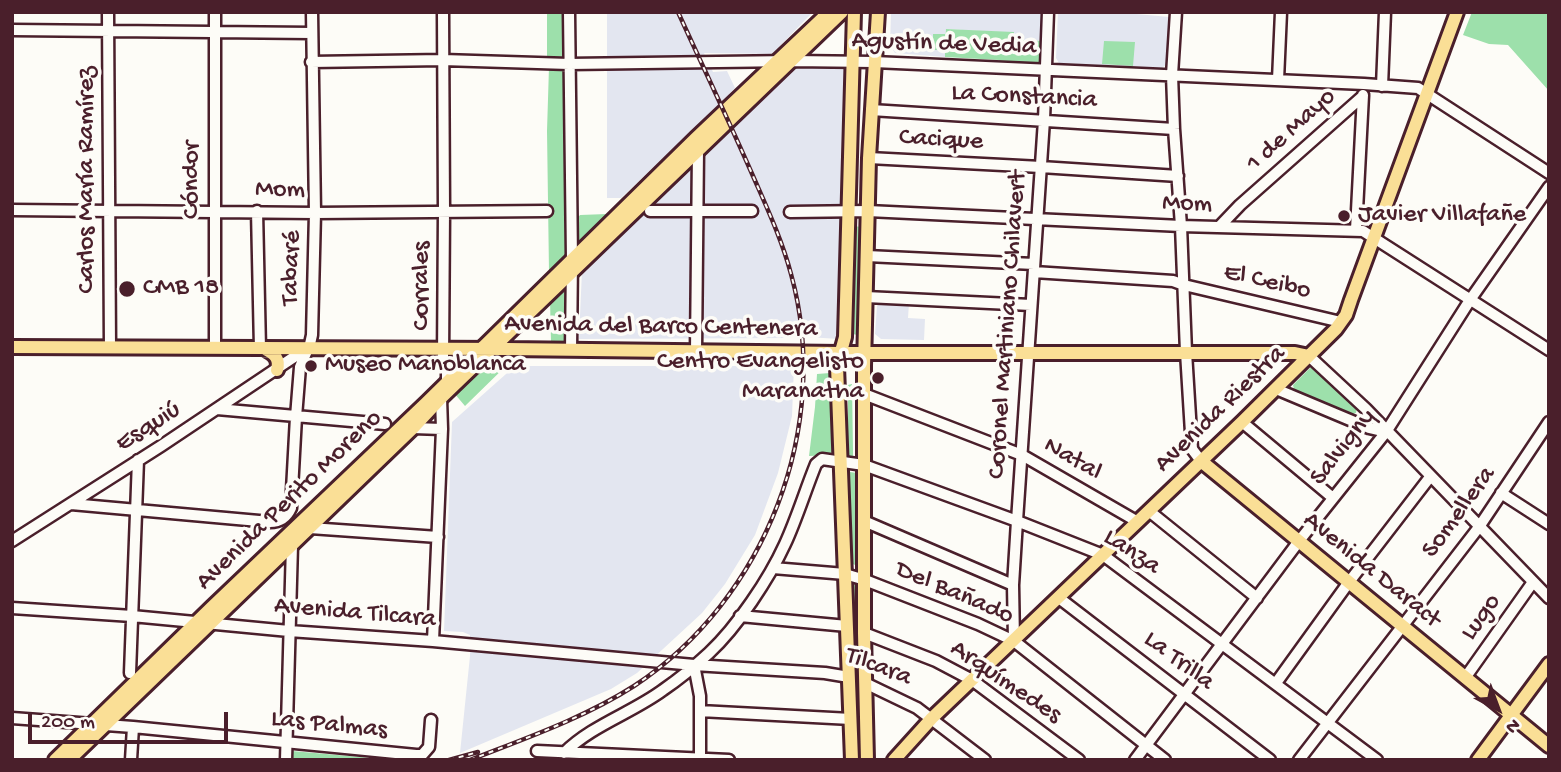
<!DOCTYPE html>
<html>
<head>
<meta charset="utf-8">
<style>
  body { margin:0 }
  #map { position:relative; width:1561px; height:772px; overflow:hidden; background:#fdfcf7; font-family:"Gochi Hand",sans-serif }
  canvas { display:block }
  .frame { position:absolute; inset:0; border:14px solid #4a1f2b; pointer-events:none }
  .north { position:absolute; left:1463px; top:674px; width:70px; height:70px; -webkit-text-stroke:5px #fdfcf7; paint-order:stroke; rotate:139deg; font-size:19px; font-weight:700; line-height:28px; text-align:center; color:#4a1f2b }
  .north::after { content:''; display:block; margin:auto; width:24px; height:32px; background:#4a1f2b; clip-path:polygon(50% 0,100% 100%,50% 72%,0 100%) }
  .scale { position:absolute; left:28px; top:712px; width:200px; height:32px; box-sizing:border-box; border:4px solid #4a1f2b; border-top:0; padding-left:9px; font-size:21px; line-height:24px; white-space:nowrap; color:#4a1f2b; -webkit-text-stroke:5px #fdfcf7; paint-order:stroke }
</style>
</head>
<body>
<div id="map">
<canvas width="1561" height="772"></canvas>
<div class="frame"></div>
<div class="north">N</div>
<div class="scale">200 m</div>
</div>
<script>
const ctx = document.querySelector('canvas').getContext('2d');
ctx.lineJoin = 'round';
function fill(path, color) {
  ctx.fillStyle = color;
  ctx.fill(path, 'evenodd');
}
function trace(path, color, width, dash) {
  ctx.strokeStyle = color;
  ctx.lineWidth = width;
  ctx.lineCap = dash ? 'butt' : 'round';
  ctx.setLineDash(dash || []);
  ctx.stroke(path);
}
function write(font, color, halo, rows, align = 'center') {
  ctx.font = font + ' "Gochi Hand",sans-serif';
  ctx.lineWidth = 7;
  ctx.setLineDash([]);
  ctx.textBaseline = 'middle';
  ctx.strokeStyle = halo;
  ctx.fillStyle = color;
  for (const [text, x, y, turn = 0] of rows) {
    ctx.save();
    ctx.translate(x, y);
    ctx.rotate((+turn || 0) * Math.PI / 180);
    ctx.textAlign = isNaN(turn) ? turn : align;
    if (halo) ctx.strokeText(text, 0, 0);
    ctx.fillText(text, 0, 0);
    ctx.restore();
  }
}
fill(new Path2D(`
  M607 12H813L772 54 704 53 713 72 727 71 735 88 730 93 726 101 740 118 746 114 793 68 845 67 839 339 792 336 788 338 579 339 582 270 721 139 727 126 717 106 621 198H607Z
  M891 12H1043L1045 41 1014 40V33L946 29 945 57 895 53 890 46Z
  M1058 12H1115L1169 17 1167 64 1162 68 1059 63 1056 58Z
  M880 303H909L908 318 925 319 924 340 881 339 875 334 877 306Z
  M515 366H794L792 416 778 473 755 535 725 584 702 613 637 673 611 689 460 753 470 656V635L463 632 444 631 452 422Z`), '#e3e6f0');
fill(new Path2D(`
  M547 12H562V59L547 58Z
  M1472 12H1549V91L1508 45 1489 44 1463 35Z
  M946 29 1014 32V40L1045 41 1043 68 999 65V60L945 57V50H933V34H945V43Z
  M1104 41 1135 42 1133 66 1102 64Z
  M549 67 562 68 563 70 566 254 549 272 547 131Z
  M607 214 576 244V220L580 215Z
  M858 226 861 230 857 335 853 334 856 228Z
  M567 283V337L566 340 563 342H551L550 299Z
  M495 362H510L465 406 454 393 489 363Z
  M1311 367 1317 368 1357 407 1356 413 1352 414 1294 390 1293 385Z
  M830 373 834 452 831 455 809 456 815 407 817 374Z
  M852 384 853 451V457L848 456V385Z
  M850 472 857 473V563L855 565 851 563 847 474Z
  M852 584 858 586V661L856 662Z
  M292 751 394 760H291Z`), '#9de0ab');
const minor = new Path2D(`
  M108 12 110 348
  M569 12 572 259 571 350
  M1176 12 1172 75 1174 129 1181 226 1186 352 1192 449 1201 461
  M12 30 312 33
  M311 62 443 60 569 64 792 61 874 62 1364 84 1418 88 1549 173
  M1278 80 1281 12
  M1382 86 1385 12
  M871 110 1174 129
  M869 158 1041 167 1178 176
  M12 210 315 213 547 211
  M257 211 260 349
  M650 211H752
  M790 212 868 211 1181 226 1363 231 1549 350
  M1219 227 1240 205 1363 96
  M1356 230 1363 95
  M867 256 1034 264
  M1034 272 1173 281 1184 285 1341 322
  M866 297 1031 305
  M215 348V12
  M696 351 698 150
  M1309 356 1366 409 1549 598
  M1276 389 1369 428 1386 432
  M864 394 1022 455 1138 522
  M217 409 385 424
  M1242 422 1333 498
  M413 428 442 429
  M1501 493 1549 524
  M71 504 270 522C280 522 287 517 291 508L296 417 300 367 310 344 312 335 315 213 312 12
  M1149 511 1257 598
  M864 521 1013 585
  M310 528 438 537
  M12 541 161 446 306 349
  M773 568 845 574 865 580 978 624 1014 641 1165 760
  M1059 598 1270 760
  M12 608 132 616 289 631 433 641 694 665 825 673 849 677
  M740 616 847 626
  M864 633 936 661 972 680 1079 760
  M433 641 442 429 441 398 447 381V372L443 360 444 211 443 12
  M1014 641 1013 585 1017 521 1044 120 1048 12
  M694 665 700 696V760
  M130 673 138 460
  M1465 678 1533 582
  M865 683 917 708 985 760
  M1276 683 1349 582 1430 477
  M700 711 851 719
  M12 718 133 727 416 755H422L429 747 431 720
  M537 751 729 760
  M564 753C592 725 632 713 663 690 679 679 695 666 709 653 737 627 769 579 785 544 797 518 805 491 816 464L822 459 864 465 1017 521 1103 555 1377 760
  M131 760 133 727
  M286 760 292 545
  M1135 760 1299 541 1386 432 1470 300 1549 187
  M1299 760 1479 527 1549 422`);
const major = new Path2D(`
  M12 347 507 349 840 353H1295L1309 356
  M265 349C275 354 280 359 277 370
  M1201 461 1549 746
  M55 760 212 607 426 403 696 138 829 12
  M69 760 413 428 441 398 842 12
  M852 760 837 366 845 337 854 12
  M867 760 864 633V366L869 158 878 12
  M894 760 932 718 1242 422 1336 329 1346 315 1351 300 1457 12
  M1478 760 1549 664`);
trace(minor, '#4a1f2b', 15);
trace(major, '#4a1f2b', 18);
trace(minor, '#fdfcf7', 10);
trace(major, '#fadf96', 12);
const rail = new Path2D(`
  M449 760 478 752
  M470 760C526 738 584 718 634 686 766 599 833 426 791 274 782 240 767 208 753 176 729 121 703 67 678 12`);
trace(rail, '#4a1f2b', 4.5);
trace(rail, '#fdfcf7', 2, [5]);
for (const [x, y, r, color] of [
  [1344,216,7,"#4a1f2b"],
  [127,289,9,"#4a1f2b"],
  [311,366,7,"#4a1f2b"],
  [878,378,7,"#4a1f2b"]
]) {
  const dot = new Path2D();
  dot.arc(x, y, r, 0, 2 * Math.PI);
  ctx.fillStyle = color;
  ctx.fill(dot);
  trace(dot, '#fdfcf7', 2.5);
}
write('26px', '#4a1f2b', '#fdfcf7', [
  ["Agustín de Vedia",944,45,2],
  ["La Constancia",1024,98,3],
  ["1 de Mayo",1292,131,-42],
  ["Cacique",941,141,3],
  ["Carlos María Ramírez",88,180,-90],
  ["Cóndor",193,180,-90],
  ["Mom",280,191,1],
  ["Mom",1187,205,2],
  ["Tabaré",293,268,-88],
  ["El Ceibo",1267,283,13],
  ["Corrales",423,286,-90],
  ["Coronel Martiniano Chilavert",1009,325,-86],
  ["Avenida del Barco Centenera",661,328,1],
  ["Avenida Riestra",1221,410,-44],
  ["Esquiú",149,428,-33],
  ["Salvigny",1344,448,-52],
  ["Natal",1072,460,30],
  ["Avenida Perito Moreno",290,501,-44],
  ["Somellera",1460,513,-54],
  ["Lanza",1131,553,33],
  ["Avenida Daract",1371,571,39],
  ["Del Bañado",954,594,23],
  ["Avenida Tilcara",355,614,5],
  ["Lugo",1482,618,-55],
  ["La Trilla",1178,662,37],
  ["Tilcara",878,668,21],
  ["Arquímedes",1005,683,34],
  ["Las Palmas",329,726,6]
]);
write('26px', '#4a1f2b', '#fdfcf7', [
  ["Javier Villafañe",1358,216],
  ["CMB 18",143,289],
  ["Centro Evangelisto",864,363,"right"],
  ["Maranatha",864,393,"right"],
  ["Museo Manoblanca",325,366]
], 'left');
</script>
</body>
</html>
